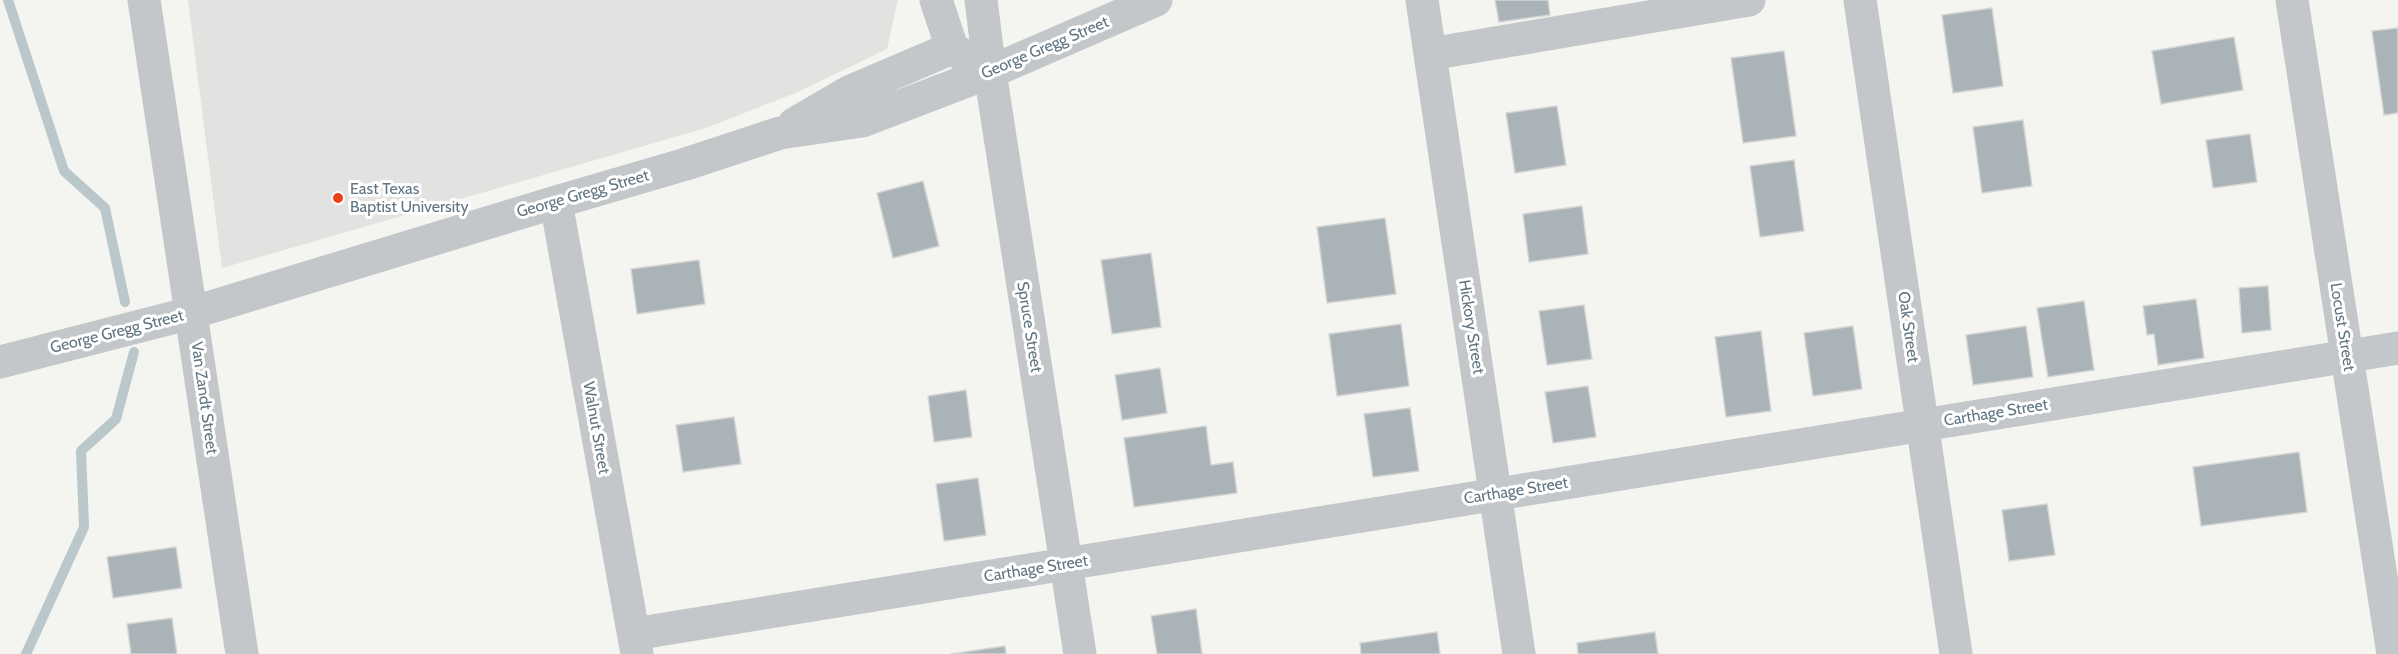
<!DOCTYPE html>
<html>
<head>
<meta charset="utf-8">
<style>
  body { margin:0 }
  canvas { display:block; background:#f4f4f0 }
</style>
</head>
<body>
<canvas width="2398" height="654"></canvas>
<script>
const ctx = document.querySelector('canvas').getContext('2d');
ctx.lineJoin = 'round';
function fill(path, color) {
  ctx.fillStyle = color;
  ctx.fill(path, 'evenodd');
}
function trace(path, color, width, dash) {
  ctx.strokeStyle = color;
  ctx.lineWidth = width;
  ctx.lineCap = dash ? 'butt' : 'round';
  ctx.setLineDash(dash || []);
  ctx.stroke(path);
}
function write(font, color, halo, rows, align = 'center') {
  ctx.font = font + ' Cabin,sans-serif';
  ctx.lineWidth = 6;
  ctx.setLineDash([]);
  ctx.textBaseline = 'middle';
  ctx.strokeStyle = halo;
  ctx.fillStyle = color;
  for (const [text, x, y, turn = 0] of rows) {
    ctx.save();
    ctx.translate(x, y);
    ctx.rotate((+turn || 0) * Math.PI / 180);
    ctx.textAlign = isNaN(turn) ? turn : align;
    if (halo) ctx.strokeText(text, 0, 0);
    ctx.fillText(text, 0, 0);
    ctx.restore();
  }
}
fill(new Path2D(`
  M188 0H898L887 49 798 92 706 128 222 268Z`), '#e2e3e1');
trace(new Path2D(`
  M8 0 64 171 105 208 125 302
  M26 654 84 527 81 451 116 419 134 352`), '#bac7cb', 10);
const building = new Path2D(`
  M1495 0H1548L1550 15 1499 22Z
  M1992 8 2003 86 1953 93 1942 15Z
  M2398 28V113L2384 115 2372 31Z
  M2234 37 2243 90 2161 104 2152 51Z
  M1784 51 1796 136 1743 143 1731 58Z
  M1557 106 1566 165 1515 173 1506 113Z
  M2023 120 2032 186 1982 193 1973 127Z
  M2250 134 2257 182 2213 188 2206 140Z
  M1794 160 1804 231 1760 237 1750 166Z
  M923 181 939 246 893 258 877 193Z
  M1582 206 1588 254 1529 262 1523 214Z
  M1385 218 1396 294 1327 303 1317 227Z
  M1151 253 1161 327 1112 334 1101 260Z
  M699 260 705 304 637 314 631 269Z
  M2268 286 2271 330 2242 333 2239 288Z
  M2196 299 2204 358 2158 365 2154 334 2147 335 2143 306Z
  M2084 301 2094 370 2048 377 2037 308Z
  M1584 305 1592 359 1547 365 1539 311Z
  M1401 324 1409 386 1337 396 1329 334Z
  M1853 326 1862 389 1813 396 1804 333Z
  M2026 326 2033 377 1973 385 1966 335Z
  M1761 331 1771 411 1726 417 1715 337Z
  M1160 368 1167 413 1122 420 1115 375Z
  M1588 386 1596 437 1553 443 1545 392Z
  M966 390 972 437 934 442 928 396Z
  M1410 408 1419 471 1373 477 1364 414Z
  M734 417 741 464 683 472 676 425Z
  M1206 426 1211 465 1233 462 1237 493 1134 507 1124 438Z
  M2299 452 2307 512 2201 526 2193 467Z
  M978 478 986 535 944 541 936 484Z
  M2047 504 2055 555 2009 561 2002 510Z
  M176 547 182 588 113 598 107 557Z
  M1196 609 1202 654H1157L1151 616Z
  M172 618 177 654H131L127 624Z
  M1437 632 1440 654H1361L1360 643Z
  M1655 632 1658 654H1578L1577 643Z
  M1005 646 1006 654H951Z`);
fill(building, '#aab3b8');
trace(building, '#d5d5d3', 1.5);
trace(new Path2D(`
  M144 0 242 654
  M936 0 952 48 970 60
  M981 0 990 72 1080 654
  M1422 0 1519 654
  M1860 0 1956 654
  M2292 0 2393 654
  M1430 54 1749 0
  M794 124 849 92 952 48
  M556 202 637 654
  M0 362 191 313 556 202 686 164 780 133 862 121 990 72 1156 0
  M634 634 2398 348`), '#c3c7ca', 33);
for (const [x, y, r, color] of [
  [338,198,6,"#ee4117"]
]) {
  const dot = new Path2D();
  dot.arc(x, y, r, 0, 2 * Math.PI);
  ctx.fillStyle = color;
  ctx.fill(dot);
  trace(dot, '#fff', 2);
}
write('16px', '#617583', '#fff', [
  ["George Gregg Street",1045,48,-23],
  ["George Gregg Street",583,194,-16],
  ["Spruce Street",1029,327,81],
  ["Hickory Street",1471,327,81],
  ["Oak Street",1908,327,82],
  ["Locust Street",2342,327,81],
  ["George Gregg Street",117,332,-14],
  ["Van Zandt Street",204,398,82],
  ["Carthage Street",1996,413,-9],
  ["Walnut Street",596,428,80],
  ["Carthage Street",1516,491,-9],
  ["Carthage Street",1036,569,-9]
]);
write('16px', '#617583', '#fff', [
  ["East Texas",350,189],
  ["Baptist University",350,207]
], 'left');
</script>
</body>
</html>
